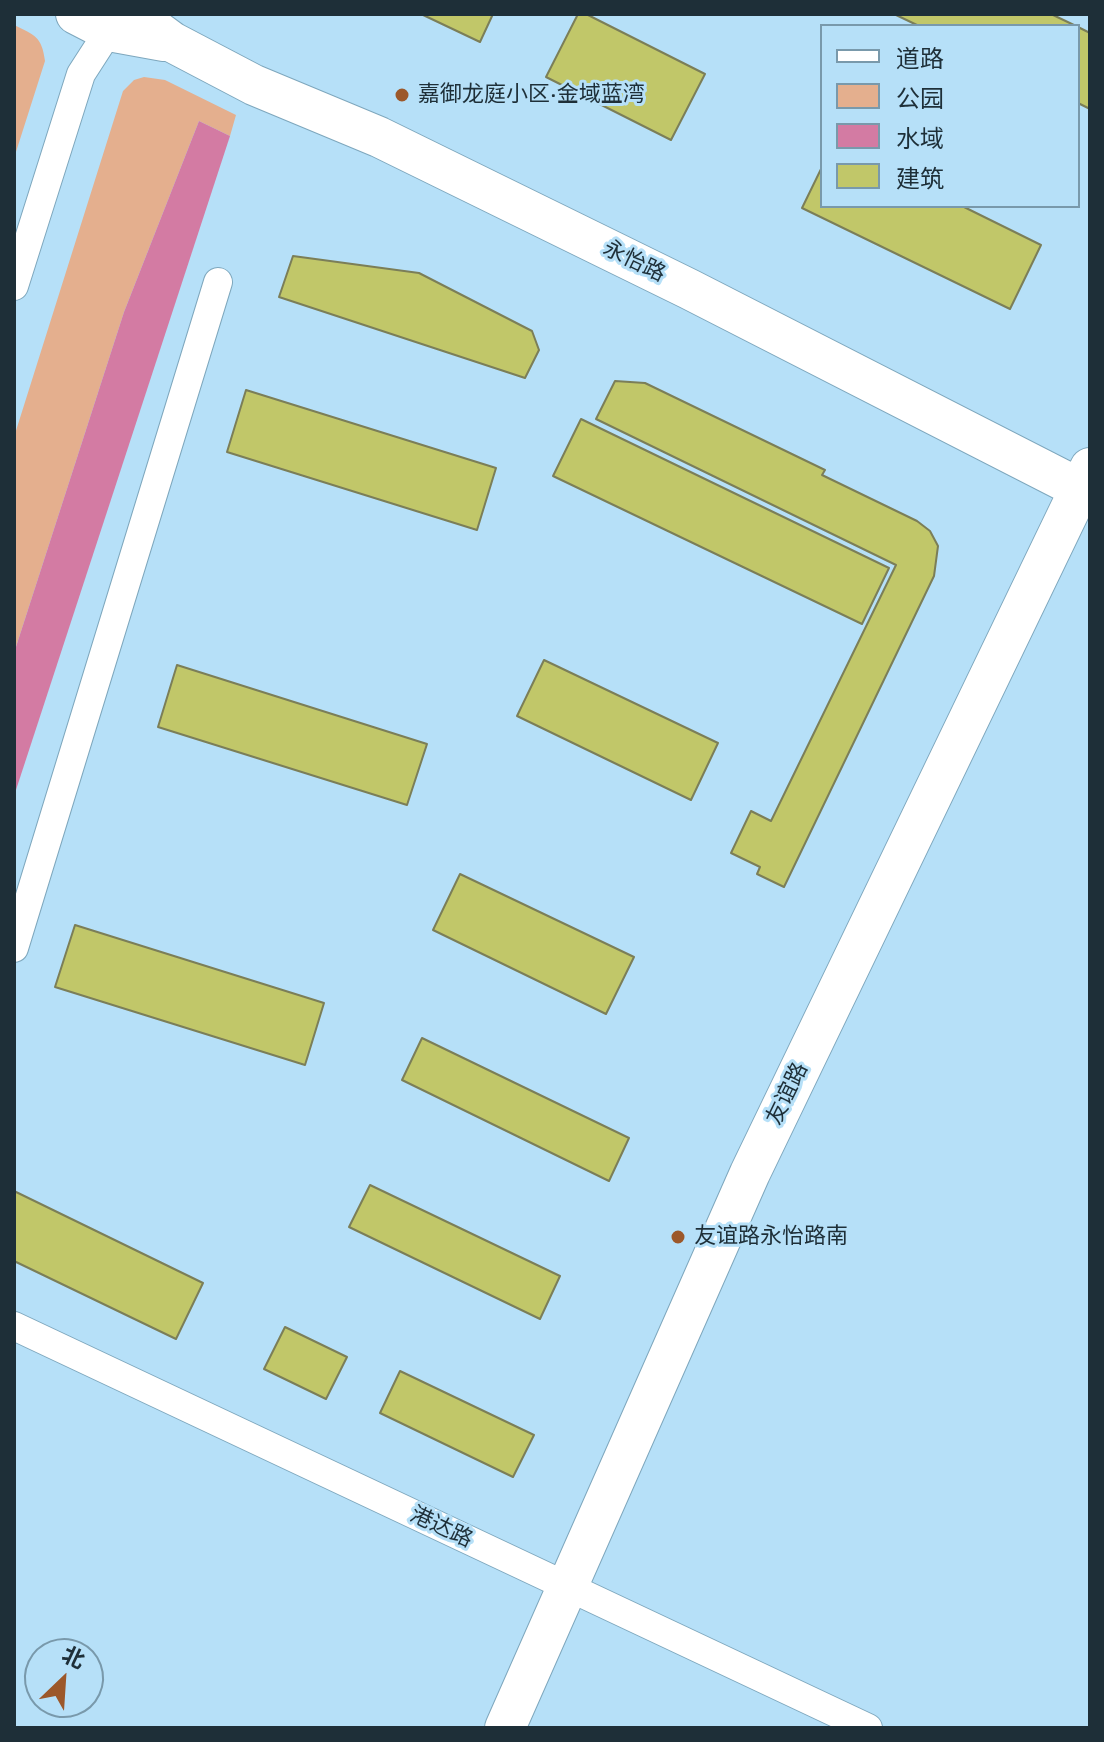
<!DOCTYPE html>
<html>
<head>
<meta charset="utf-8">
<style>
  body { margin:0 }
  #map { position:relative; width:1104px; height:1742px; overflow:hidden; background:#b6e0f8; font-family:Signika,"Noto Sans SC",sans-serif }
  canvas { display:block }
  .frame { position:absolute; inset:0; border:16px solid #1e2f38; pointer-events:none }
  .legend { position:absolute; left:820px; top:24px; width:260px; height:184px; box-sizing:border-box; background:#b6e0f8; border:2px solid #7999ab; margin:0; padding:10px 14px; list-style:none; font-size:24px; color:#1e2f38 }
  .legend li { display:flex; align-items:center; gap:16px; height:40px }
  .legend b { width:40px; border:2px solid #7999ab }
  .north { position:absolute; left:24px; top:1638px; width:80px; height:80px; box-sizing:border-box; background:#b6e0f8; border:2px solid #7999ab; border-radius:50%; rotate:25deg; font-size:22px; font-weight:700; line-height:32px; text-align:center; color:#1e2f38 }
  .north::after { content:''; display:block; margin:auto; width:28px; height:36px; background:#9c582a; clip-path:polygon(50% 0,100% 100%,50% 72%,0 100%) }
</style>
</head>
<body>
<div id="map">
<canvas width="1104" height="1742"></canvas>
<div class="frame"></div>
<ul class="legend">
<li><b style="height:10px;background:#fff"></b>道路</li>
<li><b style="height:22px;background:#e4af8e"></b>公园</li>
<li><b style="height:22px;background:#d37ba3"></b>水域</li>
<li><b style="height:22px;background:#c1c769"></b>建筑</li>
</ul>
<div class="north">北</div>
</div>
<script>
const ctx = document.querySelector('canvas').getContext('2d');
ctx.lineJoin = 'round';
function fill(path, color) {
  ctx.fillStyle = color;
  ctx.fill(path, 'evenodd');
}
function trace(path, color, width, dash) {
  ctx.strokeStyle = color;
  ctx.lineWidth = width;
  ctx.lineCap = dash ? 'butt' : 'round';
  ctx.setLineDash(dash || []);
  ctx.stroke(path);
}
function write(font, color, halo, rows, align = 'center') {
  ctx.font = font + ' Signika,"Noto Sans SC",sans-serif';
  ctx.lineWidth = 6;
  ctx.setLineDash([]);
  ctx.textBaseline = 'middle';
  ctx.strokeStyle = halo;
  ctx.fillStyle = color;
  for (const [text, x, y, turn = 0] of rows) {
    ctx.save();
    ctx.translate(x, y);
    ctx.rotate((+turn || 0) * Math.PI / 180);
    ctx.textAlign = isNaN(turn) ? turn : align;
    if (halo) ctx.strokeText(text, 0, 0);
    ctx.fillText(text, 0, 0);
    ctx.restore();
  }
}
fill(new Path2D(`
  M14 25C35 35 42 37 45 61L15 155Z
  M144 77 165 80 236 115 230 136 199 121 124 312 14 653V437L123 91 134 80Z`), '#e4af8e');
fill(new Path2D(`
  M199 121 230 136 14 796V653L124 312Z`), '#d37ba3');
const building = new Path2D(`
  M421 14H493L480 42Z
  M578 14H586L705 74 671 140 546 77Z
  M894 14H1051L1076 26H919Z
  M1078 27 1090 33V109L1078 103Z
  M822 167V206H962L1041 245 1010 309 802 208Z
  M293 256 419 273 532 331 539 350 525 378 279 297Z
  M615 381 645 383 825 470 822 475 917 521 930 531 938 546 934 576 784 887 757 874 760 867 731 853 751 811 771 821 896 565 596 419Z
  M246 390 496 468 477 530 227 452Z
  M581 419 889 568 862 624 553 476Z
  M544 660 718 743 691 800 517 716Z
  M177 665 427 744 407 805 158 727Z
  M460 874 634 957 606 1014 433 930Z
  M75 925 324 1003 305 1065 55 987Z
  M422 1038 629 1138 609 1181 402 1080Z
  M370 1185 560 1276 540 1319 349 1227Z
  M14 1191 203 1283 176 1339 14 1261Z
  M285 1327 347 1357 326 1399 264 1369Z
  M400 1371 534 1435 513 1477 380 1413Z`);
fill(building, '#c1c769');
trace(building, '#7b7e58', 2);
const street = new Path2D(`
  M14 286 81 74 119 15
  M14 948 218 282
  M14 1326 868 1728`);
const secondary = new Path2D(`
  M76 14 109 31 164 41
  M134 14 172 42 254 85 379 137 689 289 1090 494
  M505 1728 750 1173 1090 468`);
trace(street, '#7ea7bd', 30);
trace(secondary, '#7ea7bd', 42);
trace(street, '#fff', 28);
trace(secondary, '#fff', 40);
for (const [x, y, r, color] of [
  [402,95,8,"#9c582a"],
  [678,1237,8,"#9c582a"]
]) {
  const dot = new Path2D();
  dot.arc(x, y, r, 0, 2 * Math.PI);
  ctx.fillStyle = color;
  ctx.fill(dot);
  trace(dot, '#b6e0f8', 3);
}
write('22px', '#1e2f38', '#b6e0f8', [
  ["嘉御龙庭小区·金域蓝湾",418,95],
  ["友谊路永怡路南",694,1237]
], 'left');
write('22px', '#1e2f38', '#b6e0f8', [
  ["永怡路",634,262,26],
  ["友谊路",788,1094,-64],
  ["港达路",441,1528,25]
]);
</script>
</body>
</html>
